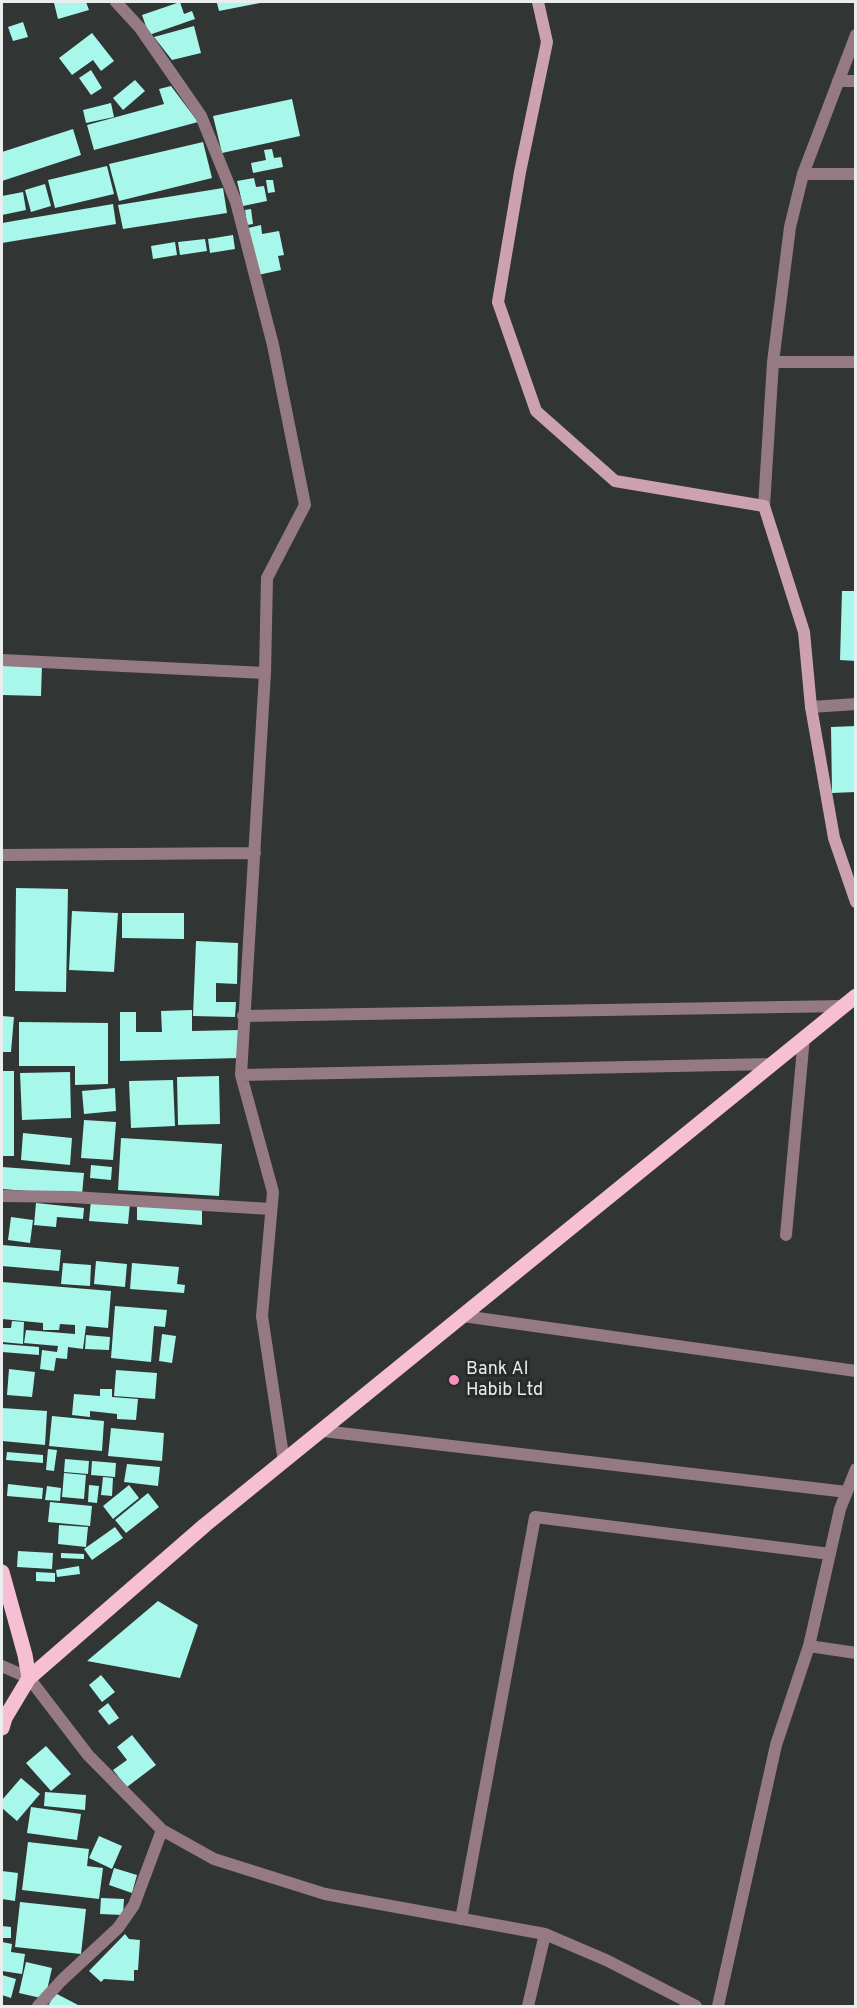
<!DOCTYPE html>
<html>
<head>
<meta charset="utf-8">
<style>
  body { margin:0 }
  #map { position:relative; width:857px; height:2008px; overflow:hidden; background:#313534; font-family:Overpass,sans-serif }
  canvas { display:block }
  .frame { position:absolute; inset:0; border:3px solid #eaeded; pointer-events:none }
</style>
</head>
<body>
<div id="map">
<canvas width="857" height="2008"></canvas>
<div class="frame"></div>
</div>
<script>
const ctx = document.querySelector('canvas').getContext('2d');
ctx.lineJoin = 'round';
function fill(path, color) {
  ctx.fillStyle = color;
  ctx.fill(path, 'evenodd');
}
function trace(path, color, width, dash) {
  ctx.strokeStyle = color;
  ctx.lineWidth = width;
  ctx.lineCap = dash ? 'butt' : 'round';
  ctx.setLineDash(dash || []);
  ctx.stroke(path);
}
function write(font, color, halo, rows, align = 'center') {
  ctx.font = font + ' Overpass,sans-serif';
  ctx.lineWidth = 6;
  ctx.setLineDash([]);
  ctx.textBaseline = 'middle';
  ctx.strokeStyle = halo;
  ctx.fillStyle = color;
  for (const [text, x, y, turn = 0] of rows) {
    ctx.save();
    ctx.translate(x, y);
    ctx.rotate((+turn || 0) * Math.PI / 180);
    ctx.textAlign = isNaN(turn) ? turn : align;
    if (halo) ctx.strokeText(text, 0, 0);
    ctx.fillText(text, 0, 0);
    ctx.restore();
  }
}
fill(new Path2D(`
  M60 2H86L89 10 58 19 54 3Z
  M180 2 184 14 192 11 195 19 149 35 142 15Z
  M224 2H259L260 3 219 11 217 3Z
  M23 22 28 37 13 41 8 27Z
  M194 26 201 53 172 60 154 37Z
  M92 33 114 61 101 71 93 60 72 75 59 58Z
  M91 70 102 88 91 95 79 78Z
  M135 80 145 91 123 110 113 98Z
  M171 86 198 122 94 150 87 125 164 104 159 89Z
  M292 99 300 136 222 153 213 116Z
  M111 103 114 117 86 123 83 110Z
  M73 129 81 155 2 181V152Z
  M203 142 212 178 119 201 109 164Z
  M272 149 274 158 281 157 283 167 253 173 251 163 266 160 264 150Z
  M107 166 114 194 55 208 48 180Z
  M254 178 256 187 264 186 267 201 243 206 237 181Z
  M266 180H273L275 192 268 193Z
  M45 184 51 206 31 212 25 190Z
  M223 188 227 213 123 229 118 205Z
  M23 192 26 210 2 215V196Z
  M113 204 116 224 2 243V223Z
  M251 209 253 224 247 225 245 210Z
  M261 225 262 234 279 231 284 255 278 256 281 270 258 275 248 228Z
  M233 235 235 249 210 253 208 239Z
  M205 239 207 251 180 255 178 242Z
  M175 242 177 255 153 259 151 246Z
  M842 591H856V661L840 660Z
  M2 663 42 665 41 696 2 695Z
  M856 726V792L832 793 831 727Z
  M16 888 68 889 66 992 15 991Z
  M72 911 118 913 114 972 69 970Z
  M122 913H184V939L122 938Z
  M196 941 238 943 237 984 216 983V1002H236L235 1017 193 1016Z
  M192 1010V1031L240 1030V1058L120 1061V1012H136V1032H162L161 1011Z
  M2 1016 14 1017 11 1052H2Z
  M19 1022 108 1023V1084L75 1085V1066H19Z
  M2 1071H14V1156H2Z
  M70 1072 71 1118 22 1120 20 1073Z
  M219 1076 220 1124 178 1125 177 1077Z
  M173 1080 175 1126 131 1128 129 1081Z
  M115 1088 116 1111 84 1114 82 1091Z
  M84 1120 116 1122 113 1160 81 1158Z
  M23 1133 72 1138 70 1165 21 1160Z
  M121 1138 222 1144 219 1196 118 1190Z
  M91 1165 112 1167 111 1180 90 1178Z
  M2 1167 84 1173 82 1195 2 1189Z
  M91 1200 130 1203 128 1224 89 1221Z
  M36 1203 84 1208 83 1219 57 1217 56 1227 34 1225Z
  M137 1205 202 1210V1225L137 1220Z
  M11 1217 33 1220 30 1243 8 1240Z
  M2 1245 61 1250 59 1271 2 1266Z
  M96 1261 127 1264 125 1287 94 1284Z
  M63 1263 91 1265 90 1286 61 1284Z
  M132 1263 179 1267 177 1284 185 1285 184 1293 130 1289Z
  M2 1282 111 1291 108 1328 86 1326 83 1349 68 1347 67 1359 56 1358 54 1371 40 1369 42 1350 57 1352 58 1346 24 1343 26 1330 75 1334V1325L60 1324 59 1330H43V1323L2 1319Z
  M115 1306 167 1310 165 1327 154 1326 151 1362 111 1358Z
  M12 1321 24 1322 23 1344 2 1342V1328H11Z
  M162 1334 176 1336 172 1363 159 1361Z
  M86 1335 110 1337 109 1350 85 1349Z
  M2 1344 39 1347V1355L2 1352Z
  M9 1369 35 1372 32 1397 7 1395Z
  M116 1370 157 1373 155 1399 114 1396Z
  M100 1389H112V1397L138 1399 136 1420 117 1419V1414L90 1411V1417L72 1415 74 1394 100 1396Z
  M2 1408 47 1411 45 1445 2 1441Z
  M52 1416 104 1421 102 1451 49 1446Z
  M111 1428 164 1433 162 1461 108 1456Z
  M48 1449 57 1450 54 1471 46 1470Z
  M7 1452 43 1455V1463L6 1460Z
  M65 1459 89 1461 88 1474 64 1472Z
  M92 1461 116 1463 115 1477 91 1475Z
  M127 1464 160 1467 158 1486 124 1482Z
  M64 1473 86 1475 84 1499 62 1497Z
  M103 1477 113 1478 112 1496 101 1495Z
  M8 1484 43 1488 42 1499 7 1496Z
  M89 1485 99 1486 97 1503 88 1502Z
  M129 1485 139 1498 113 1519 103 1506Z
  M47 1486 61 1488 60 1501 45 1500Z
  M148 1493 159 1507 126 1533 115 1520Z
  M50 1502 92 1506 90 1526 48 1522Z
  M59 1525 88 1527 86 1547 58 1544Z
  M115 1527 123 1538 92 1560 84 1549Z
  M18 1551 53 1553 52 1569 17 1567Z
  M61 1553 84 1554V1559L61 1558Z
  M79 1566 80 1574 57 1577 56 1570Z
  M36 1572 55 1573V1582L36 1581Z
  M158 1601 198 1625 180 1678 87 1661Z
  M101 1675 115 1692 102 1702 89 1685Z
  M108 1703 119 1718 109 1725 98 1711Z
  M132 1735 156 1765 127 1787 113 1770 127 1760 117 1747Z
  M46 1746 71 1774 51 1791 26 1763Z
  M21 1778 40 1794 17 1821 2 1808V1800Z
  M45 1792 86 1795 85 1810 44 1806Z
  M31 1807 81 1814 77 1840 27 1833Z
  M99 1836 122 1846 112 1869 89 1858Z
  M28 1842 89 1849 87 1866 103 1868 99 1899 22 1890Z
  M114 1868 137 1875 132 1893 109 1885Z
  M2 1871 18 1873 15 1901 2 1899Z
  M101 1898 124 1899 123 1915 100 1914Z
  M20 1902 86 1909 81 1954 15 1947Z
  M2 1926 11 1927V1938H2Z
  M125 1934 129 1939 140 1940 138 1970H134V1981L104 1979 101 1982 89 1971Z
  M2 1942 12 1944 11 1952 25 1954 22 1974 2 1971Z
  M26 1962 52 1968 45 1999 19 1993Z
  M2 1975 16 1979 11 1998 2 1995Z
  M55 1993 80 2006H48Z`), '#a7f7eb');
trace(new Path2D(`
  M116 2 140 28 201 116 236 202 273 345 305 505 267 578 265 673 241 1075 273 1192 262 1316 284 1462
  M838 81H856
  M803 174H856
  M773 362H856
  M764 506 773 362 790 227 803 174 856 35
  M2 660 265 673
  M811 707 856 704
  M2 855 255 853
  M243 1016 844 1006
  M241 1075 772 1064
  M2 1196 72 1197 271 1209
  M786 1235 804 1037
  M463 1316 856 1371
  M323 1431 847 1492
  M809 1646 856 1653
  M2 1666 29 1678 88 1755 162 1830 214 1859 325 1894 545 1934 606 1960 696 2006
  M461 1919 535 1517 830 1554
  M38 2006 62 1980 118 1928 134 1905 162 1830
  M528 2006 545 1934
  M718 2006 776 1745 809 1646 840 1509 856 1469`), '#957a84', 12);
trace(new Path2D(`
  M538 2 547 42 520 172 498 302 536 411 615 481 764 506 804 632 811 707 834 838 856 902`), '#cca1b1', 12);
trace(new Path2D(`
  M2 1572 25 1655 29 1678
  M2 1728 5 1718 29 1678 205 1525 856 996`), '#f6bfd3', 15);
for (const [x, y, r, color] of [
  [454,1380,6,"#fe8ebd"]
]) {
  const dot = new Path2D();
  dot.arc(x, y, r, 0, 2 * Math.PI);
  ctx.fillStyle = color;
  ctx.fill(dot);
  trace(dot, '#272b2a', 2);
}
write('18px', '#eaeded', '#272b2a', [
  ["Bank Al",466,1370],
  ["Habib Ltd",466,1391]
], 'left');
</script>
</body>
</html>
